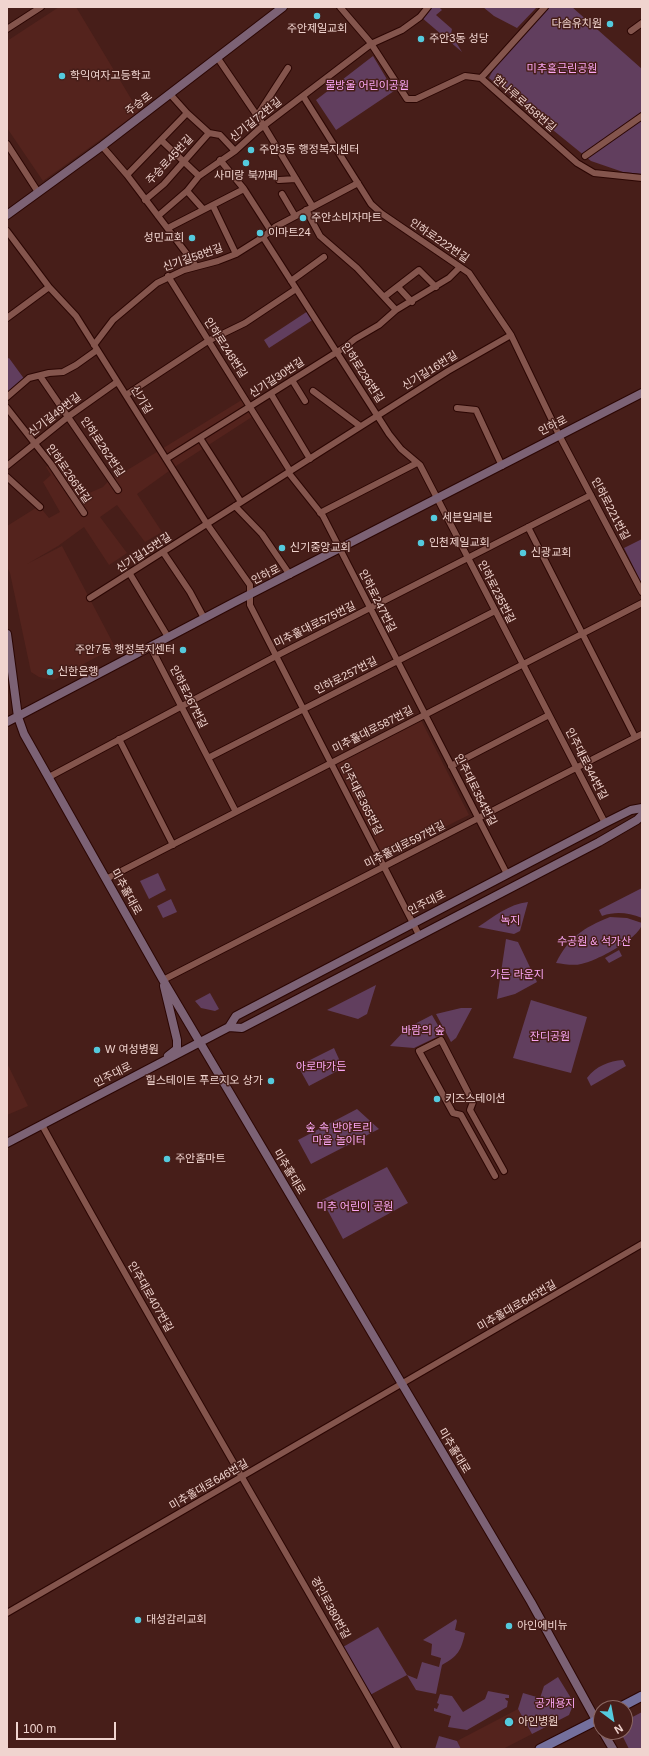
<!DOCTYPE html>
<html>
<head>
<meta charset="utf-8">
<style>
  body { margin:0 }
  #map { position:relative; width:649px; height:1756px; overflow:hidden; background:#471e19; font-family:Helvetica,sans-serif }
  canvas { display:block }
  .frame { position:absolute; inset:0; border:8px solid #f0d4cf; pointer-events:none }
  .north { position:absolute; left:593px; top:1700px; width:40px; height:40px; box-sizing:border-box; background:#471e19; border:1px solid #8b6762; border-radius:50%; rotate:148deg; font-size:11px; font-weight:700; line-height:16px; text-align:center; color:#f0d4cf }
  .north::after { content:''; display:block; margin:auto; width:14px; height:18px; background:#54cadd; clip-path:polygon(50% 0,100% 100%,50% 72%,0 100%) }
  .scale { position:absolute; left:16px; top:1722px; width:100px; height:18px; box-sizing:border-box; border:2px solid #f0d4cf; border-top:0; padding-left:5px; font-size:12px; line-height:14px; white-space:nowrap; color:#f0d4cf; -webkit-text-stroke:3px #471e19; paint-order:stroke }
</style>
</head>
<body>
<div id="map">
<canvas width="649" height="1756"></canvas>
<div class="frame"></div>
<div class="north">N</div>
<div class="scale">100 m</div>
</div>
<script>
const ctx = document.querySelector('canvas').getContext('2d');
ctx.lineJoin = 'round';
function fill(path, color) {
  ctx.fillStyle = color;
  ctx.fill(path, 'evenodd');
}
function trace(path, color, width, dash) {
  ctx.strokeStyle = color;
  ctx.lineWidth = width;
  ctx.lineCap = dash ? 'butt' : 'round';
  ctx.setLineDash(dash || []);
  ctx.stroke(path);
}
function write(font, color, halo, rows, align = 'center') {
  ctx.font = font + ' Helvetica,"Noto Sans KR",sans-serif';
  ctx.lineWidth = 3;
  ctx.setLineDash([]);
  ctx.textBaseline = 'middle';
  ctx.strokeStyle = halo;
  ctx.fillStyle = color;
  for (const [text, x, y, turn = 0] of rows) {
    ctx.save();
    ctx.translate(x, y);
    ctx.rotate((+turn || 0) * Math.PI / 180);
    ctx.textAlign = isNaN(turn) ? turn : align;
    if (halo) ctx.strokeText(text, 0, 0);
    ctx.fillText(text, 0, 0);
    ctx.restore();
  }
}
fill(new Path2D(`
  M59 7H76L139 112 43 181 7 128V41Z
  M245 398 255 415 176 466 137 494 162 532 145 542 117 505 100 517 127 553 109 565 84 527 58 546 27 564 62 546 115 647 54 680 39 677 31 672 10 573 7 567V526L39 506 49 518 60 512 43 482 51 475 46 467 61 456 87 494 103 487 112 477H116Z
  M421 720 469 815 384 857 336 764Z
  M7 1063 28 1106 7 1115Z
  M518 1709 532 1734 503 1749H461L457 1741Z`), '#54231d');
fill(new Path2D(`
  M429 7H439L442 10 436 15 452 29 451 34 462 52 421 17Z
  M483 7H537L517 28 494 16Z
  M550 7H572L642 69V174L623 172 591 161 489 78C502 51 526 24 550 7Z
  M373 56 394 91 336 130 316 100Z
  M308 311 314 319 269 348 264 340Z
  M9 358 25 380 7 397V359Z
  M642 539V584L624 548Z
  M158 873 166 890 149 899 140 881Z
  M642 888V918C628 913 617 911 602 916L599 910Z
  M171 899 177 912 163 918 157 906Z
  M528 902 520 931 514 934 478 927C493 917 509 904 528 902Z
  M610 917 627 918 642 923C642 937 595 962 581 964 574 966 564 964 556 963 569 937 583 928 610 917Z
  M506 939 518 942 537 982 515 994 497 999Z
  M619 950 622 956 609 963 605 958Z
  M376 985 367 1014 358 1019 327 1010Z
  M210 993 219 1009 215 1011 201 1008 195 1001Z
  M531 1000 587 1017 571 1073 513 1058Z
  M461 1008H472L456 1038 451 1042 436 1014Z
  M432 1015 443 1034 414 1048 390 1046 407 1028Z
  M334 1048 343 1068 309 1086 298 1066Z
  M623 1060 626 1066 591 1086 587 1078C596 1066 609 1061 623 1060Z
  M357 1109 379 1129 311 1164 298 1140Z
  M387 1167 408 1203 343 1239 322 1200Z
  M456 1619 457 1621 455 1630 465 1633C461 1651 458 1656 442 1665L436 1694 416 1690 407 1675 370 1695 343 1647 378 1627 407 1675 417 1679 422 1662 439 1667 441 1658 431 1655 432 1644 423 1640Z
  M558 1677 574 1703 569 1715 532 1734 518 1709 523 1693 540 1698 544 1686Z
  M488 1691 509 1695V1698H505L506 1700 508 1701 507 1707 467 1730 448 1727 451 1716 434 1711V1708L437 1709 439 1704 437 1703 440 1694 452 1696 463 1712 485 1699Z
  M642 1712V1749H629L621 1733 625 1732V1721Z
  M439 1736 457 1741 461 1749H435Z`), '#613e5e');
const street = new Path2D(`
  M340 7 370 42 407 99H416L465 76 481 78 577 163 594 173 642 178
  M7 29 41 7
  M631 31 642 23
  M217 57 264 126 313 207
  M481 78 545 7
  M170 94 187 113 209 133 220 135 235 151
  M303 96 371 204 381 213 469 273 511 335 559 435 642 592
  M257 116 288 68
  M161 140 199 176
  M7 144 38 192
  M102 146 127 175 196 266
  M585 156 642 116
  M220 160 244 189 271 231
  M127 175 187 113
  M279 180 296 179
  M187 191 203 209
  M282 194 295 216
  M145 200 164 184 209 133
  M213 206 236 254
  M306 210 320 236 357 268 396 310
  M158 216 187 191 199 176 235 151 258 130 371 44 402 30 420 17 428 7
  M168 228 244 189
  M7 231 49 287 76 316 207 524 250 585V605L419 935
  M263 237 389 434 401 449 420 465 605 823
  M168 276 290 471
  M291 281 324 257
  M398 287 412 302
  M384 297 419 270 436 287
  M7 318 49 287
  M94 345 113 320 157 283 184 270 218 261 236 254 263 237 275 227 358 183
  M40 376 118 490
  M292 380 305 401
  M313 391 360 426
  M271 394 310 459
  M126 395 208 341 245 323 296 289
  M7 397 29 378 49 373 63 372 76 365 97 350
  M7 408 51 464 84 513
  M457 408 476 410 502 466
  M200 438 241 502
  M166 459 345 347 355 339 379 325 396 310 449 278 460 267
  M7 466 69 416 117 382
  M288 472 323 516 507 874
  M7 477 40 507
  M235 506 262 534 290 575
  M320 513 417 463
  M528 527 635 737
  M163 552 190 592 204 618
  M130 574 168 637
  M90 598 448 371 511 335
  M150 646 236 812
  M119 739 173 845
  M208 758 495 611
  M451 766 549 715
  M49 777 276 656 591 495
  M106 879 642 603
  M163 980 642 734
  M42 1125C157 1335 280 1540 398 1749
  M495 1176 461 1115 453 1113 419 1051 441 1040 473 1102 470 1110 504 1171
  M7 1613 642 1244`);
const secondary = new Path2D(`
  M7 215 102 146 283 7
  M7 634 18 717 24 734 163 980 531 1602 601 1729
  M7 722 233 603 642 393
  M164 986 177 1040V1049L168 1056
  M229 1027 236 1016 605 823 631 810 642 808
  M7 1143 229 1027 242 1028 599 842 637 820 642 815
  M603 1732 613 1749`);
const primary = new Path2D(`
  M619 1708 642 1696
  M540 1749 601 1718`);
trace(street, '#2b0603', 8);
trace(secondary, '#2b0603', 10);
trace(primary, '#2b0603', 11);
trace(street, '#84554d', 6);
trace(secondary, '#7c6275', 8);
trace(primary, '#74709d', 9);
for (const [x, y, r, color] of [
  [317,16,4,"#54cadd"],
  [610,24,4,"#54cadd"],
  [421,39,4,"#54cadd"],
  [62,76,4,"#54cadd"],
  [251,150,4,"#54cadd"],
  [246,163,4,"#54cadd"],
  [303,218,4,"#54cadd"],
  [260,233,4,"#54cadd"],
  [192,238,4,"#54cadd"],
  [434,518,4,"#54cadd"],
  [421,543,4,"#54cadd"],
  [282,548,4,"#54cadd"],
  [523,553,4,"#54cadd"],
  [183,650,4,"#54cadd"],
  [50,672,4,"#54cadd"],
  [97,1050,4,"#54cadd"],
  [271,1081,4,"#54cadd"],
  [437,1099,4,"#54cadd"],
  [167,1159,4,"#54cadd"],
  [138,1620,4,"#54cadd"],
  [509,1626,4,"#54cadd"],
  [509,1722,5,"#54cadd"]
]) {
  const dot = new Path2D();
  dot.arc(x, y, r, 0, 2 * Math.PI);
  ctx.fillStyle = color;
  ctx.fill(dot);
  trace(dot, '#471e19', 1.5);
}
write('11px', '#f0d4cf', '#471e19', [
  ["다솜유치원",602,24,"right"],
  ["주안제일교회",317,29,"center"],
  ["주안3동 성당",429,39],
  ["학익여자고등학교",70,76],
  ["주안3동 행정복지센터",259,150],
  ["사미랑 북까페",246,176,"center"],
  ["주안소비자마트",311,218],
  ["이마트24",268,233],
  ["성민교회",184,238,"right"],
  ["세븐일레븐",442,518],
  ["인천제일교회",429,543],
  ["신기중앙교회",290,548],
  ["신광교회",531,553],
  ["주안7동 행정복지센터",175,650,"right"],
  ["신한은행",58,672],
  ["W 여성병원",105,1050],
  ["힐스테이트 푸르지오 상가",263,1081,"right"],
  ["키즈스테이션",445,1099],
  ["주안홈마트",175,1159],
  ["대성감리교회",146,1620],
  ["아인에비뉴",517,1626],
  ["아인병원",518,1722]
], 'left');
write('11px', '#faa6f3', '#471e19', [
  ["미추홀근린공원",562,69],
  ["물방울 어린이공원",367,86],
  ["녹지",510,921],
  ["수공원 & 석가산",594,942],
  ["가든 라운지",517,975],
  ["바람의 숲",423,1031],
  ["잔디공원",550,1037],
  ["아로마가든",321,1067],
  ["숲 속 반야트리",339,1128],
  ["마을 놀이터",339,1141],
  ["미추 어린이 공원",355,1207],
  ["공개용지",555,1704]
]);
write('11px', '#f0d4cf', '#471e19', [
  ["주승로",139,104,-37],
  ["한나루로458번길",524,104,41],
  ["신기길72번길",256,120,-39],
  ["주승로45번길",170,160,-47],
  ["인하로222번길",439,241,34],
  ["신기길58번길",193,258,-19],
  ["인하로248번길",225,348,57],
  ["신기길16번길",430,371,-32],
  ["인하로236번길",362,373,57],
  ["신기길30번길",277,378,-33],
  ["신기길",141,400,58],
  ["신기길49번길",55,415,-38],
  ["인하로",553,426,-27],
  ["인하로262번길",102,447,56],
  ["인하로266번길",68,474,55],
  ["인하로221번길",610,509,62],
  ["신기길15번길",144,553,-33],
  ["인하로",266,575,-27],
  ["인하로235번길",496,592,63],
  ["인하로247번길",377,601,63],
  ["미추홀대로575번길",315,625,-26],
  ["인하로257번길",346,676,-27],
  ["인하로267번길",188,697,63],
  ["미추홀대로587번길",373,730,-27],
  ["인주대로344번길",586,764,63],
  ["인주대로354번길",475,790,63],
  ["인주대로365번길",361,799,63],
  ["미추홀대로597번길",405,845,-27],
  ["미추홀대로",126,892,61],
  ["인주대로",427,903,-27],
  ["인주대로",113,1075,-27],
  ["미추홀대로",289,1172,59],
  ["인주대로407번길",150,1297,60],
  ["미추홀대로645번길",517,1306,-30],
  ["미추홀대로",454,1451,59],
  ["미추홀대로646번길",209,1485,-30],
  ["경인로380번길",330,1608,61]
]);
</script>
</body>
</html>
